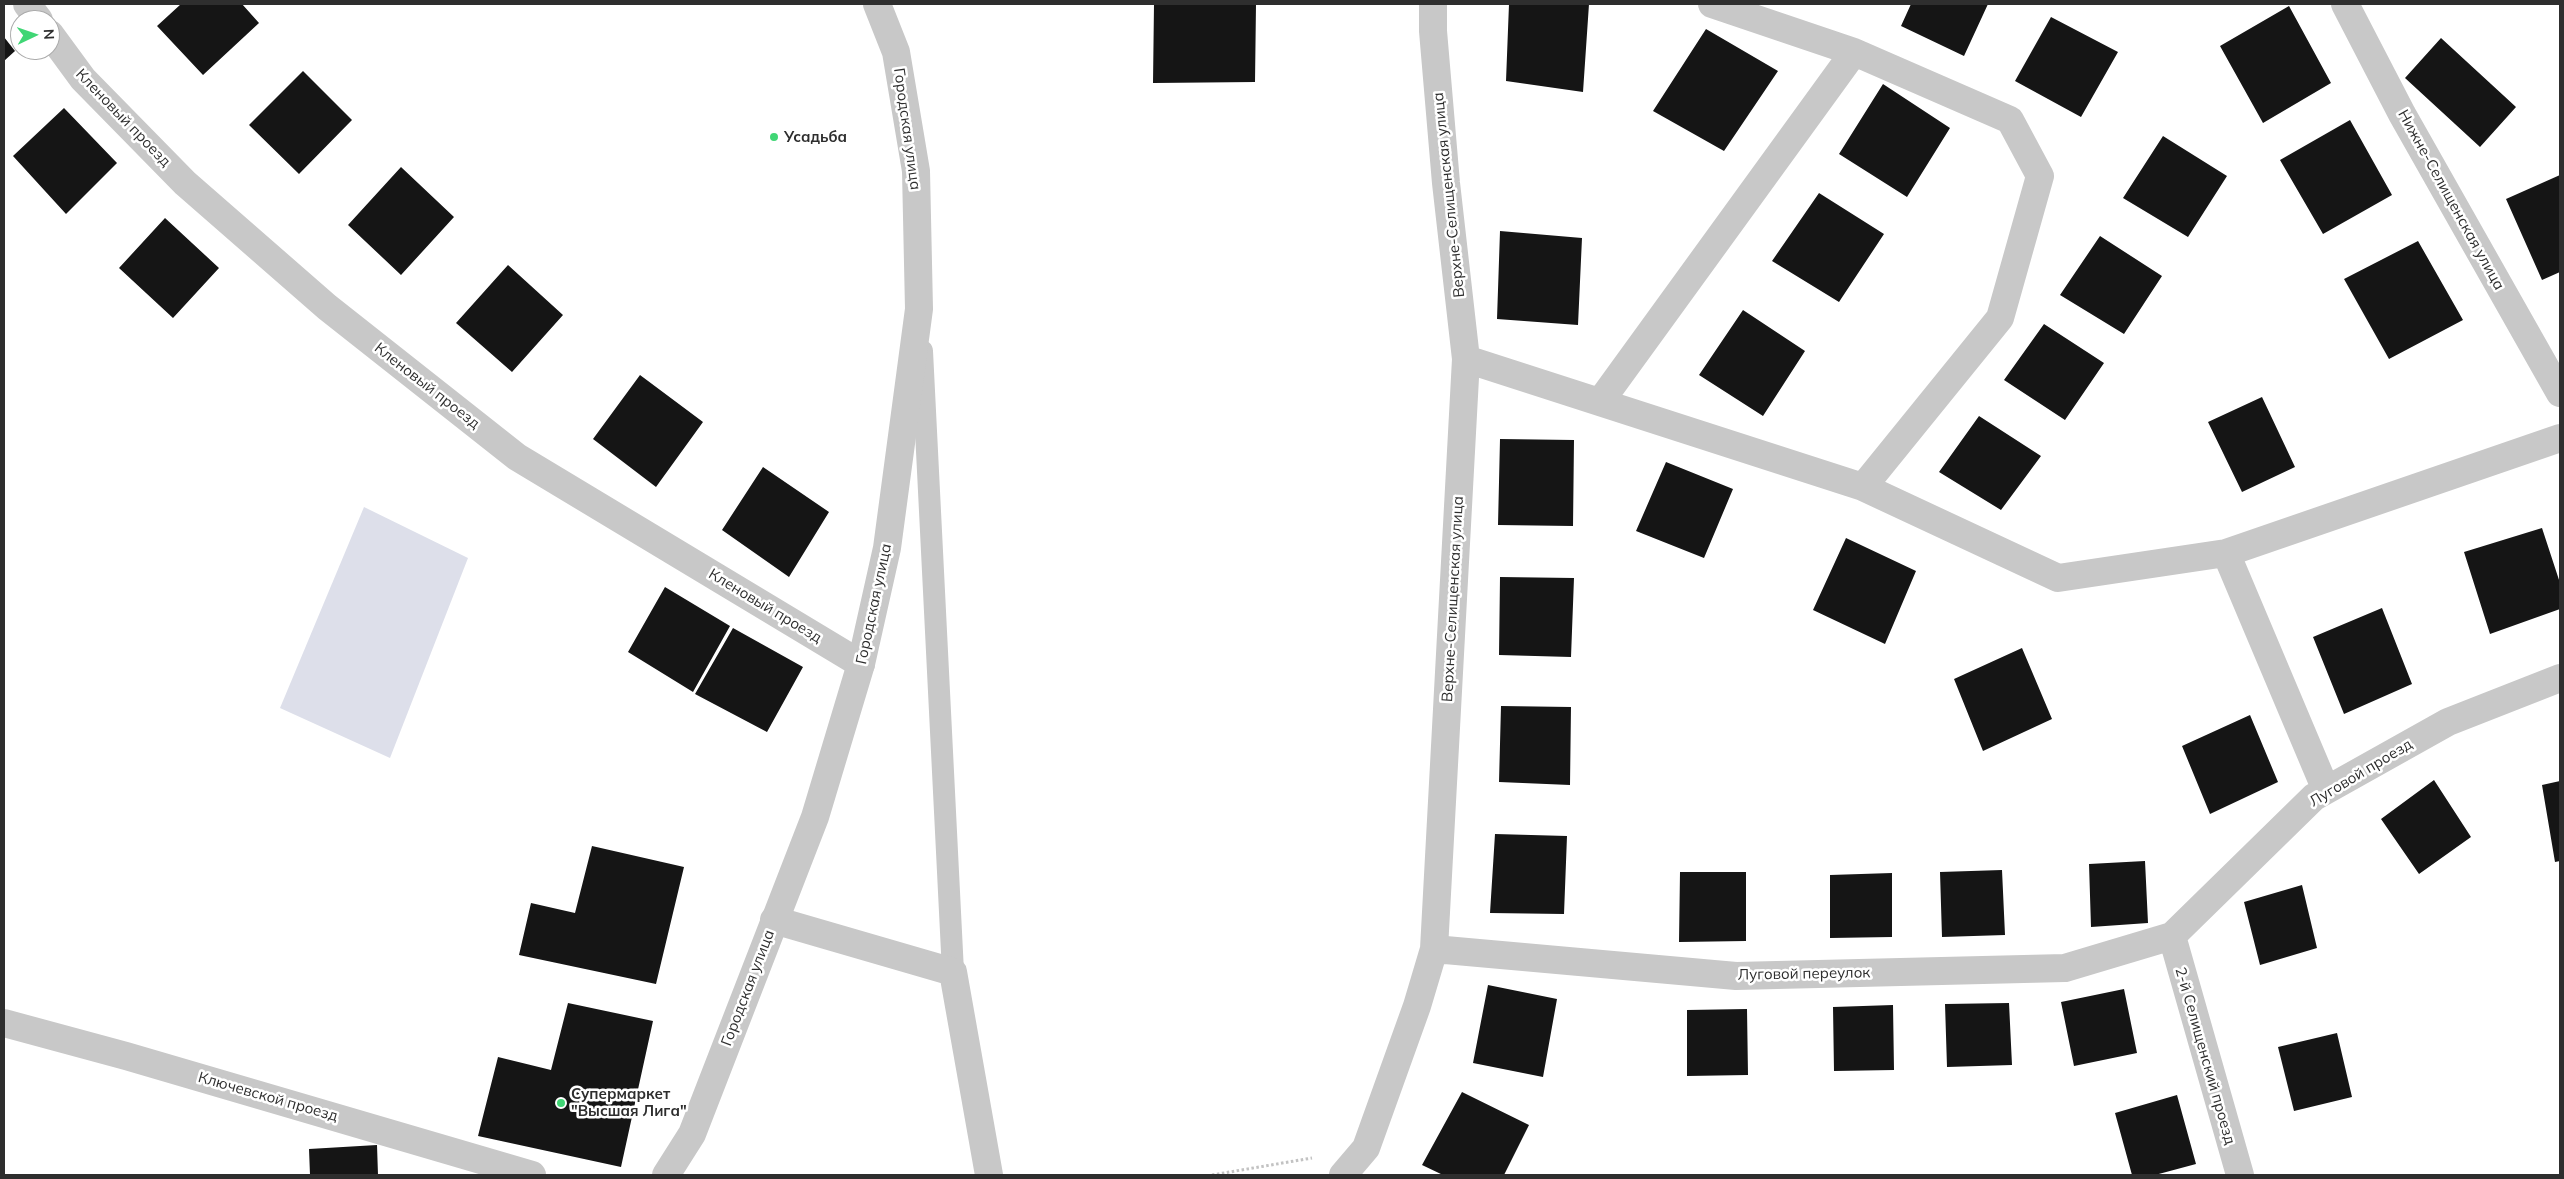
<!DOCTYPE html>
<html>
<head>
<meta charset="utf-8">
<style>
  body { margin:0 }
  #map { position:relative; width:2564px; height:1179px; overflow:hidden; background:#fff; font-family:Mulish,sans-serif }
  canvas { display:block }
  .frame { position:absolute; inset:0; border:5px solid #2e2e2e; pointer-events:none }
  .north { position:absolute; left:10px; top:10px; width:50px; height:50px; box-sizing:border-box; background:#fff; border:1px solid #ababab; border-radius:50%; rotate:87deg; font-size:14px; font-weight:700; line-height:20px; text-align:center; color:#2e2e2e }
  .north::after { content:''; display:block; margin:auto; width:18px; height:22px; background:#40d675; clip-path:polygon(50% 0,100% 100%,50% 72%,0 100%) }
</style>
</head>
<body>
<div id="map">
<canvas width="2564" height="1179"></canvas>
<div class="frame"></div>
<div class="north">N</div>
</div>
<script>
const ctx = document.querySelector('canvas').getContext('2d');
ctx.lineJoin = 'round';
function fill(path, color) {
  ctx.fillStyle = color;
  ctx.fill(path, 'evenodd');
}
function trace(path, color, width, dash) {
  ctx.strokeStyle = color;
  ctx.lineWidth = width;
  ctx.lineCap = dash ? 'butt' : 'round';
  ctx.setLineDash(dash || []);
  ctx.stroke(path);
}
function write(font, color, halo, rows, align = 'center') {
  ctx.font = font + ' Mulish,sans-serif';
  ctx.lineWidth = 5;
  ctx.setLineDash([]);
  ctx.textBaseline = 'middle';
  ctx.strokeStyle = halo;
  ctx.fillStyle = color;
  for (const [text, x, y, turn = 0] of rows) {
    ctx.save();
    ctx.translate(x, y);
    ctx.rotate((+turn || 0) * Math.PI / 180);
    ctx.textAlign = isNaN(turn) ? turn : align;
    if (halo) ctx.strokeText(text, 0, 0);
    ctx.fillText(text, 0, 0);
    ctx.restore();
  }
}
fill(new Path2D(`
  M364 507 468 558 390 758 280 708Z`), '#dddfea');
fill(new Path2D(`
  M181 4H242L259 23 203 75 157 26Z
  M1154 4H1256L1255 82 1153 83Z
  M1509 4H1589L1583 92 1506 81Z
  M1911 4H1988L1964 56 1901 26Z
  M2289 6 2331 83 2263 123 2220 46Z
  M2051 17 2118 52 2081 117 2015 81Z
  M1706 29 1778 71 1724 151 1653 111Z
  M4 37 15 51 4 61Z
  M2441 38 2516 107 2480 147 2405 78Z
  M303 71 352 120 299 174 249 125Z
  M1883 84 1950 128 1907 197 1839 154Z
  M64 108 117 163 66 214 13 156Z
  M2350 120 2392 195 2323 234 2280 160Z
  M2163 136 2227 176 2188 237 2123 198Z
  M401 167 454 217 401 275 348 225Z
  M2560 175V272L2542 280 2506 199Z
  M1819 193 1884 234 1839 302 1772 261Z
  M165 218 219 268 173 318 119 268Z
  M1500 231 1582 238 1578 325 1497 319Z
  M2100 236 2162 276 2124 334 2060 295Z
  M2418 241 2463 320 2389 359 2344 279Z
  M508 265 563 315 512 372 456 323Z
  M1743 310 1805 351 1763 416 1699 375Z
  M2044 324 2104 363 2065 420 2004 380Z
  M640 375 703 422 656 487 593 439Z
  M2262 397 2295 467 2242 492 2208 422Z
  M1979 416 2041 456 2001 510 1939 472Z
  M1500 439 1574 440 1573 526 1498 525Z
  M1666 462 1733 489 1704 558 1636 531Z
  M763 467 829 512 789 577 722 530Z
  M2542 528 2560 583V609L2490 634 2464 552Z
  M1846 538 1916 571 1885 644 1813 610Z
  M1500 577 1574 578 1571 657 1499 655Z
  M665 587 730 626 693 692 628 652Z
  M2382 608 2412 684 2344 714 2313 637Z
  M733 628 803 667 767 732 695 694Z
  M2022 648 2052 719 1983 751 1954 679Z
  M1501 706 1571 707 1570 785 1499 782Z
  M2250 715 2278 782 2210 814 2182 746Z
  M2434 780 2471 837 2419 874 2381 819Z
  M2560 781V861L2555 862 2542 785Z
  M1495 834 1567 836 1564 914 1490 913Z
  M592 846 684 867 656 984 519 955 531 903 575 913Z
  M2145 861 2148 923 2091 927 2089 864Z
  M2002 870 2005 935 1942 937 1940 872Z
  M1680 872H1746V941L1679 942Z
  M1892 873V937L1830 938V875Z
  M2302 885 2317 948 2260 965 2244 902Z
  M1488 985 1557 999 1543 1077 1473 1063Z
  M2124 989 2137 1053 2074 1066 2061 1002Z
  M568 1003 653 1021 621 1167 478 1136 498 1057 551 1070Z
  M2009 1003 2012 1065 1947 1067 1945 1004Z
  M1893 1005 1894 1070 1834 1071 1833 1007Z
  M1747 1009 1748 1075 1687 1076V1010Z
  M2337 1033 2352 1097 2294 1111 2278 1047Z
  M1462 1092 1529 1125 1504 1175H1443L1422 1165Z
  M2177 1095 2196 1164 2155 1175H2132L2115 1113Z
  M377 1145 378 1175H310L309 1149Z`), '#151515');
trace(new Path2D(`
  M1212 1175 1312 1158`), '#c2c2c2', 3, [2.5, 2.5]);
trace(new Path2D(`
  M922 351 953 972`), '#c8c8c8', 22);
trace(new Path2D(`
  M27 4 39 20
  M1712 4 1854 52
  M2345 4 2402 114 2560 393
  M50 34 83 79 185 183 327 307 517 457 861 664
  M1466 359 1863 487 2058 578 2226 553
  M1600 402 1854 52 2010 120 2040 176 2000 318 1863 487
  M2326 790 2226 553 2560 438
  M774 920 953 972 989 1175
  M2172 936 2240 1175
  M1434 949 1736 976 2065 968 2172 936 2314 797 2448 722 2560 678
  M4 1023 126 1056 532 1175
  M1343 1175 1366 1148 1417 1006 1434 949 1466 359 1446 183 1433 31V4`), '#c8c8c8', 28);
trace(new Path2D(`
  M666 1175 692 1134 815 817 861 664 887 548 919 309 916 171 896 52 877 4`), '#c8c8c8', 28);
for (const [x, y, r, color] of [
  [774,137,5,"#40d675"],
  [561,1103,5,"#40d675"]
]) {
  const dot = new Path2D();
  dot.arc(x, y, r, 0, 2 * Math.PI);
  ctx.fillStyle = color;
  ctx.fill(dot);
  trace(dot, '#fff', 2);
}
write('15px', '#2e2e2e', '#fff', [
  ["Кленовый проезд",123,118,46],
  ["Городская улица",907,129,82],
  ["Верхне-Селищенская улица",1449,195,-96],
  ["Нижне-Селищенская улица",2451,200,61],
  ["Кленовый проезд",427,386,38],
  ["Верхне-Селищенская улица",1453,599,-87],
  ["Городская улица",874,604,-78],
  ["Кленовый проезд",765,606,31],
  ["Луговой проезд",2361,773,-31],
  ["Луговой переулок",1804,974,-1],
  ["Городская улица",748,988,-69],
  ["2-й Селищенский проезд",2205,1056,74],
  ["Ключевской проезд",268,1097,16]
]);
write('bold 15px', '#2e2e2e', '#fff', [
  ["Усадьба",784,137],
  ["Супермаркет",571,1094],
  ["\"Высшая Лига\"",571,1111]
], 'left');
</script>
</body>
</html>
